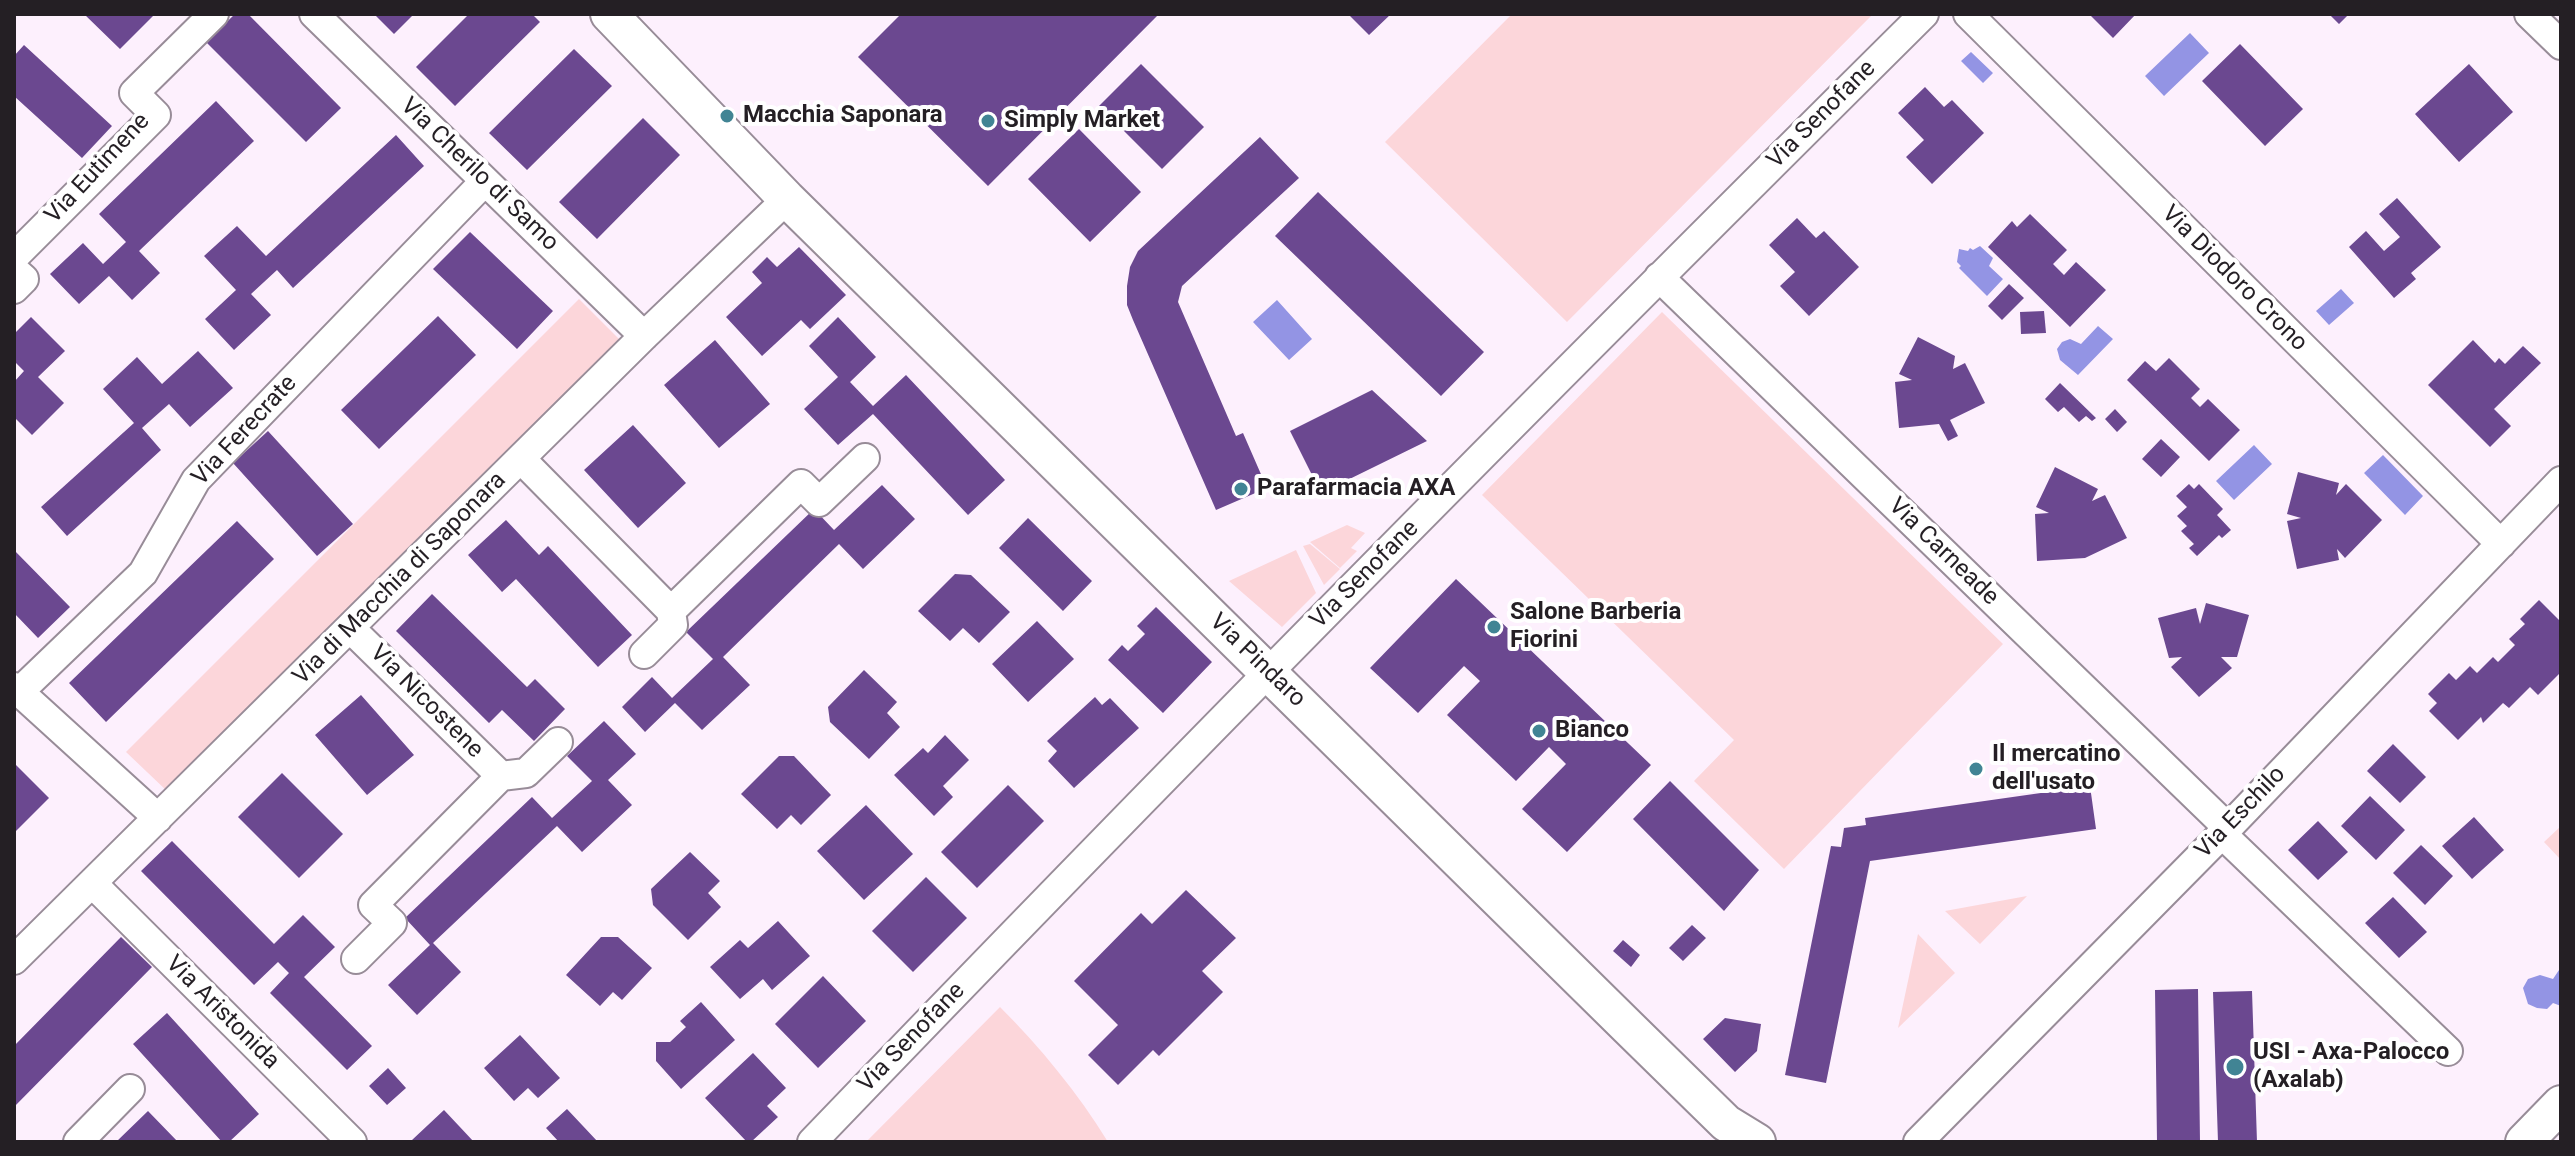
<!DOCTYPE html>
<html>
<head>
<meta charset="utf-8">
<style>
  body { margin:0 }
  #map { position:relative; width:2575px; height:1156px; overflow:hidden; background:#fdf0fd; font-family:Roboto,sans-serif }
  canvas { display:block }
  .frame { position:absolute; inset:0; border:16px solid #241f24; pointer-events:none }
</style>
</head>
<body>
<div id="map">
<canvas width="2575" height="1156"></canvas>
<div class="frame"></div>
</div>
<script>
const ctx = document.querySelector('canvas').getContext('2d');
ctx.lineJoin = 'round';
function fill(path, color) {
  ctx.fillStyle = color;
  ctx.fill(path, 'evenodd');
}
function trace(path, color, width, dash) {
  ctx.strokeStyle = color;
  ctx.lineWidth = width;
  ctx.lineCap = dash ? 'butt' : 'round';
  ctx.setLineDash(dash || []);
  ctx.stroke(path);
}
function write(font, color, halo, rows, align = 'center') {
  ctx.font = font + ' Roboto,sans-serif';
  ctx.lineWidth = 8;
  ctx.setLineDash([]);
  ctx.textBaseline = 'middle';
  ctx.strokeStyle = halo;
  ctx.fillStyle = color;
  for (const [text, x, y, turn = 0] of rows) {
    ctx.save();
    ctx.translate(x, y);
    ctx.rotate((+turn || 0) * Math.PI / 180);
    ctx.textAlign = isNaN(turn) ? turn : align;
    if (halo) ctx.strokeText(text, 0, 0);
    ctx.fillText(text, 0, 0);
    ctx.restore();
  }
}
fill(new Path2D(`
  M1512 14H1873L1567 322 1385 142Z
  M579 299 620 340 168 792 126 752Z
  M1662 312 2003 644 1784 869 1694 781 1734 740 1482 495Z
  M1347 525 1365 533 1351 548 1357 551 1340 568 1310 542Z
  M1310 544 1340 569 1324 585 1303 546Z
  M1296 550 1316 593 1282 627 1229 581Z
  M2561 826V860L2544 842Z
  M2027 896 1980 944 1945 911Z
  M1918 934 1955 973 1898 1028Z
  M1000 1007C1040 1047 1078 1093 1108 1142H866Z`), '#fcd6da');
fill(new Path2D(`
  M2190 33 2209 53 2164 96 2145 76Z
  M1971 52 1993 73 1983 83 1961 61Z
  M1980 246 1993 258 1989 266 2003 279 1987 296 1959 268 1961 266 1957 262 1959 249 1968 251 1970 248 1973 250Z
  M2341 289 2354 303 2329 325 2316 311Z
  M1277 300 1312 339 1289 360 1253 322Z
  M2098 326 2113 339 2078 375 2060 360 2057 349 2062 342 2070 339 2081 344Z
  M2254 445 2272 464 2234 500 2216 481Z
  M2383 455 2423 496 2405 515 2364 473Z
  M2561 967V1006L2553 1003 2547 1009 2537 1008 2528 1004 2523 988 2528 979 2540 975 2553 979Z`), '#9394e4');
fill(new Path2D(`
  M84 14H155L120 49Z
  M235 14H248L341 108 306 142 206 42Z
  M374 14H414L394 34Z
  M469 14H532L540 22 455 106 416 67Z
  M901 14H1159L988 186 858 57Z
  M1348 14H1391L1369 35Z
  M2089 14H2136L2113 38Z
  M2329 14H2349L2339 24Z
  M2240 44 2303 109 2265 146 2202 81Z
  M24 45 112 126 82 158 14 96V56Z
  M574 49 612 86 527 170 489 133Z
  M1141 64 1204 127 1162 169 1099 106Z
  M2469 64 2513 112 2459 162 2415 114Z
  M1925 87 1944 107 1952 100 1984 133 1932 184 1906 157 1924 140 1898 113Z
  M216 101 254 141 139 251 160 273 132 300 109 276 79 304 50 274 83 243 103 264 126 242 99 214Z
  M643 118 680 155 597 239 559 202Z
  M1079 129 1141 192 1090 242 1028 179Z
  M396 135 424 166 293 288 277 270 251 294 271 315 234 350 205 319 236 290 204 256 237 226 266 256Z
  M1260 137 1299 178 1182 286 1178 302 1236 436 1243 433 1267 488 1216 510 1133 320 1127 305V286L1130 267 1138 251Z
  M1318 192 1484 352 1441 396 1275 236Z
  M2397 198 2441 247 2411 273 2416 279 2394 298 2349 247 2366 231 2384 251 2400 237 2379 214Z
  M2030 214 2067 250 2053 264 2064 275 2076 262 2106 290 2070 327 1988 247 2012 221 2017 227Z
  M1797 218 1816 238 1824 231 1859 267 1809 316 1780 286 1795 272 1769 245Z
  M470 232 553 311 517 349 433 269Z
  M799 247 846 295 810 329 801 320 762 356 726 317 762 283 752 272 767 257 777 267Z
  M2009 284 2024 298 2002 320 1988 306Z
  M2044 311 2046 333 2021 334 2020 312Z
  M438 316 476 355 379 449 341 410Z
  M31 317 65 351 38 377 64 403 32 435 14 417V382L24 371 14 361V334Z
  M838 317 876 357 850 382 873 406 906 375 1005 480 968 515 873 414 838 445 804 409 838 377 809 346Z
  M1918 337 1955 356 1953 369 1965 363 1985 403 1950 420 1958 436 1948 441 1939 424 1899 428 1895 382 1912 380 1899 374Z
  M715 340 770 404 719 448 664 385Z
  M2473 340 2495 363 2499 358 2505 364 2523 346 2541 363 2494 409 2511 426 2490 447 2428 385Z
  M198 351 233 388 190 427 169 404 142 428 161 450 67 536 41 507 134 423 103 389 137 357 162 384Z
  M2169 358 2200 389 2191 398 2200 407 2208 399 2240 430 2209 461 2127 380 2145 361 2156 371Z
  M2060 383 2096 418 2092 421 2086 416 2079 422 2064 407 2058 412 2045 399Z
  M1372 390 1427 441 1321 493 1290 431Z
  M2115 409 2127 422 2117 432 2105 419Z
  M633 425 686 483 638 528 584 470Z
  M268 431 353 524 317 556 233 463Z
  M2161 439 2180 457 2161 477 2142 459Z
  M2055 467 2098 489 2092 501 2105 495 2127 538 2085 558 2037 561 2035 514 2049 513 2036 507Z
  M2298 472 2339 483 2336 495 2346 484 2382 520 2345 558 2337 549 2339 560 2297 569 2287 521 2301 518 2287 514Z
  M2189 484 2194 489 2199 484 2223 509 2217 515 2231 530 2222 538 2219 535 2197 556 2189 548 2194 544 2181 531 2187 526 2177 516 2187 507 2176 496Z
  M882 485 915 519 863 569 839 544 723 657 750 685 702 730 675 703 645 732 622 707 652 677 672 698 713 659 686 632 814 509 834 530Z
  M1028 518 1092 581 1063 611 999 548Z
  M506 520 539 555 548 546 632 635 598 667 516 579 502 592 468 555Z
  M237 521 274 559 106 722 69 683Z
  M14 550 70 607 38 638 14 613Z
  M955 574 971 575 1010 612 979 643 963 628 950 641 918 611Z
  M1456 579 1651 765 1567 852 1522 809 1566 764 1549 747 1516 781 1447 715 1480 681 1464 666 1418 713 1370 668Z
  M432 594 527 687 535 679 565 709 534 741 502 710 489 723 396 631Z
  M2539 600 2561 622V661L2559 664 2561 672 2538 695 2530 687 2509 708 2503 703 2483 723 2481 717 2458 740 2429 711 2437 703 2428 694 2449 673 2456 680 2470 666 2477 673 2493 657 2498 662 2515 645 2509 639 2525 624 2520 619Z
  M2206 603 2249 615 2237 657H2221L2232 668 2199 697 2171 667 2182 657 2169 658 2158 618 2196 608 2200 624Z
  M1156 607 1212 662 1163 713 1108 660 1122 645 1128 651 1145 634 1137 626Z
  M1037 621 1074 659 1028 702 992 664Z
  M864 670 897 702 887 713 900 727 869 759 830 722 828 707Z
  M361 695 414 755 367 795 315 735Z
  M1095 697 1102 705 1110 698 1139 728 1074 788 1048 761 1057 751 1047 741Z
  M604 721 636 754 608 780 632 805 582 852 557 826 433 943 461 972 417 1015 388 985 430 945 405 918 532 797 552 818 592 781 567 756Z
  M945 735 969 760 943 786 953 797 934 816 894 775 923 748 928 753Z
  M2393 744 2426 777 2400 803 2367 771Z
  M779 756H794L831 795 801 825 791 815 777 829 741 794Z
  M14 763 49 798 14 833Z
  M282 773 343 834 299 878 238 817Z
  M1670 781 1759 870 1724 911 1633 819Z
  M1008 785 1044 821 977 888 941 852Z
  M2090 786 2096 829 1870 861 1826 1083 1785 1075 1831 846 1841 847 1844 828 1866 825 1865 818Z
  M2370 796 2405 830 2376 860 2341 826Z
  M866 805 913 854 864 900 817 851Z
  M2474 817 2504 850 2472 879 2442 846Z
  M2318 821 2348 852 2318 880 2288 850Z
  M172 841 274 944 303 915 335 947 304 977 372 1046 347 1070 270 993 289 973 278 962 254 985 141 871Z
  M2421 845 2453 876 2425 905 2393 873Z
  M690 852 720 881 708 893 721 907 688 940 653 905 651 889Z
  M926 877 967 918 913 972 872 931Z
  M1186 890 1236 938 1202 971 1223 992 1159 1056 1153 1050 1118 1085 1088 1055 1118 1025 1074 981 1141 913 1152 924Z
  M2393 897 2427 932 2399 958 2365 923Z
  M778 921 810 956 772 990 763 979 740 999 710 967 740 940 748 948Z
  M1692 925 1706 938 1683 961 1669 948Z
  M121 937 152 967 14 1107V1046Z
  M601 937H618L652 968 622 1000 613 992 600 1006 566 975Z
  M1623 940 1640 955 1631 967 1613 951Z
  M823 976 866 1021 818 1068 775 1024Z
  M2198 989 2200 1142H2157L2155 990Z
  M2252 991 2257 1142H2218L2213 992Z
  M701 1002 735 1040 681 1089 656 1061V1042H670L686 1027 680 1021Z
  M167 1013 259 1114 229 1142H222L133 1044Z
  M1725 1018 1761 1024 1757 1051 1735 1072 1703 1039Z
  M520 1035 560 1078 538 1098 528 1088 514 1101 484 1068Z
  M753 1053 786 1088 767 1106 778 1117 751 1142H747L705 1098Z
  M388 1068 406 1088 387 1105 369 1086Z
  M567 1109 598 1142H559L546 1128Z
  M444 1110 474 1142H414L412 1140Z
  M148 1111 178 1142H116Z`), '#6b4890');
const minor = new Path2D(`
  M314 14 644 336
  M1968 14 2501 544
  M2529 14 2561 45
  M14 257 156 115 134 93 214 14
  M14 270 24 279 14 289
  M1659 277 2227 827
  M521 459 671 611 801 484 819 502 865 458
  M350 628 501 776 373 905 392 923 356 959
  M644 654 673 625 671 611
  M14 687 158 818
  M19 692 143 573 196 480 485 181
  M501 776 526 773 558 742
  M2222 834 2448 1051
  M93 884 352 1142
  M14 960 644 336 787 199
  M78 1142 130 1089
  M812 1142C1178 761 1549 386 1924 14
  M1918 1142 2222 834 2561 481`);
const tertiary = new Path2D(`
  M609 14 787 199 1629 1028 1726 1123 1757 1142
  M2524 1142 2561 1104`);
trace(minor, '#988c98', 32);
trace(tertiary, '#988c98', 40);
trace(minor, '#fff', 28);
trace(tertiary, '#fff', 36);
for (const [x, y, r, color] of [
  [727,116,8,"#418494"],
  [988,121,8,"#418494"],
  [1241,489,8,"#418494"],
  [1494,627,8,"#418494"],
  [1539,731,8,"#418494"],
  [1976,769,8,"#418494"],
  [2235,1067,10,"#418494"]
]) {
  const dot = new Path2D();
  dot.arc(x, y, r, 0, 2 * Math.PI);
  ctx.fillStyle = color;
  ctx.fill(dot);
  trace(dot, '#fff', 3);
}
write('24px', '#241f24', '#fff', [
  ["Via Senofane",1822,115,-45],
  ["Via Eutimene",98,169,-47],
  ["Via Cherilo di Samo",479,175,44],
  ["Via Diodoro Crono",2234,279,45],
  ["Via Ferecrate",245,431,-47],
  ["Via Carneade",1943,552,44],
  ["Via Senofane",1365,575,-45],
  ["Via di Macchia di Saponara",400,579,-45],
  ["Via Pindaro",1257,661,44],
  ["Via Nicostene",426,702,45],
  ["Via Eschilo",2241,813,-46],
  ["Via Aristonida",222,1013,45],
  ["Via Senofane",912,1038,-46]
]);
write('bold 24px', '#241f24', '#fff', [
  ["Macchia Saponara",743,116],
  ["Simply Market",1004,121],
  ["Parafarmacia AXA",1257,489],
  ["Salone Barberia",1510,613],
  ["Fiorini",1510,641],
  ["Bianco",1555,731],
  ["Il mercatino",1992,755],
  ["dell'usato",1992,783],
  ["USI - Axa-Palocco",2253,1053],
  ["(Axalab)",2253,1081]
], 'left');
</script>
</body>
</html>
